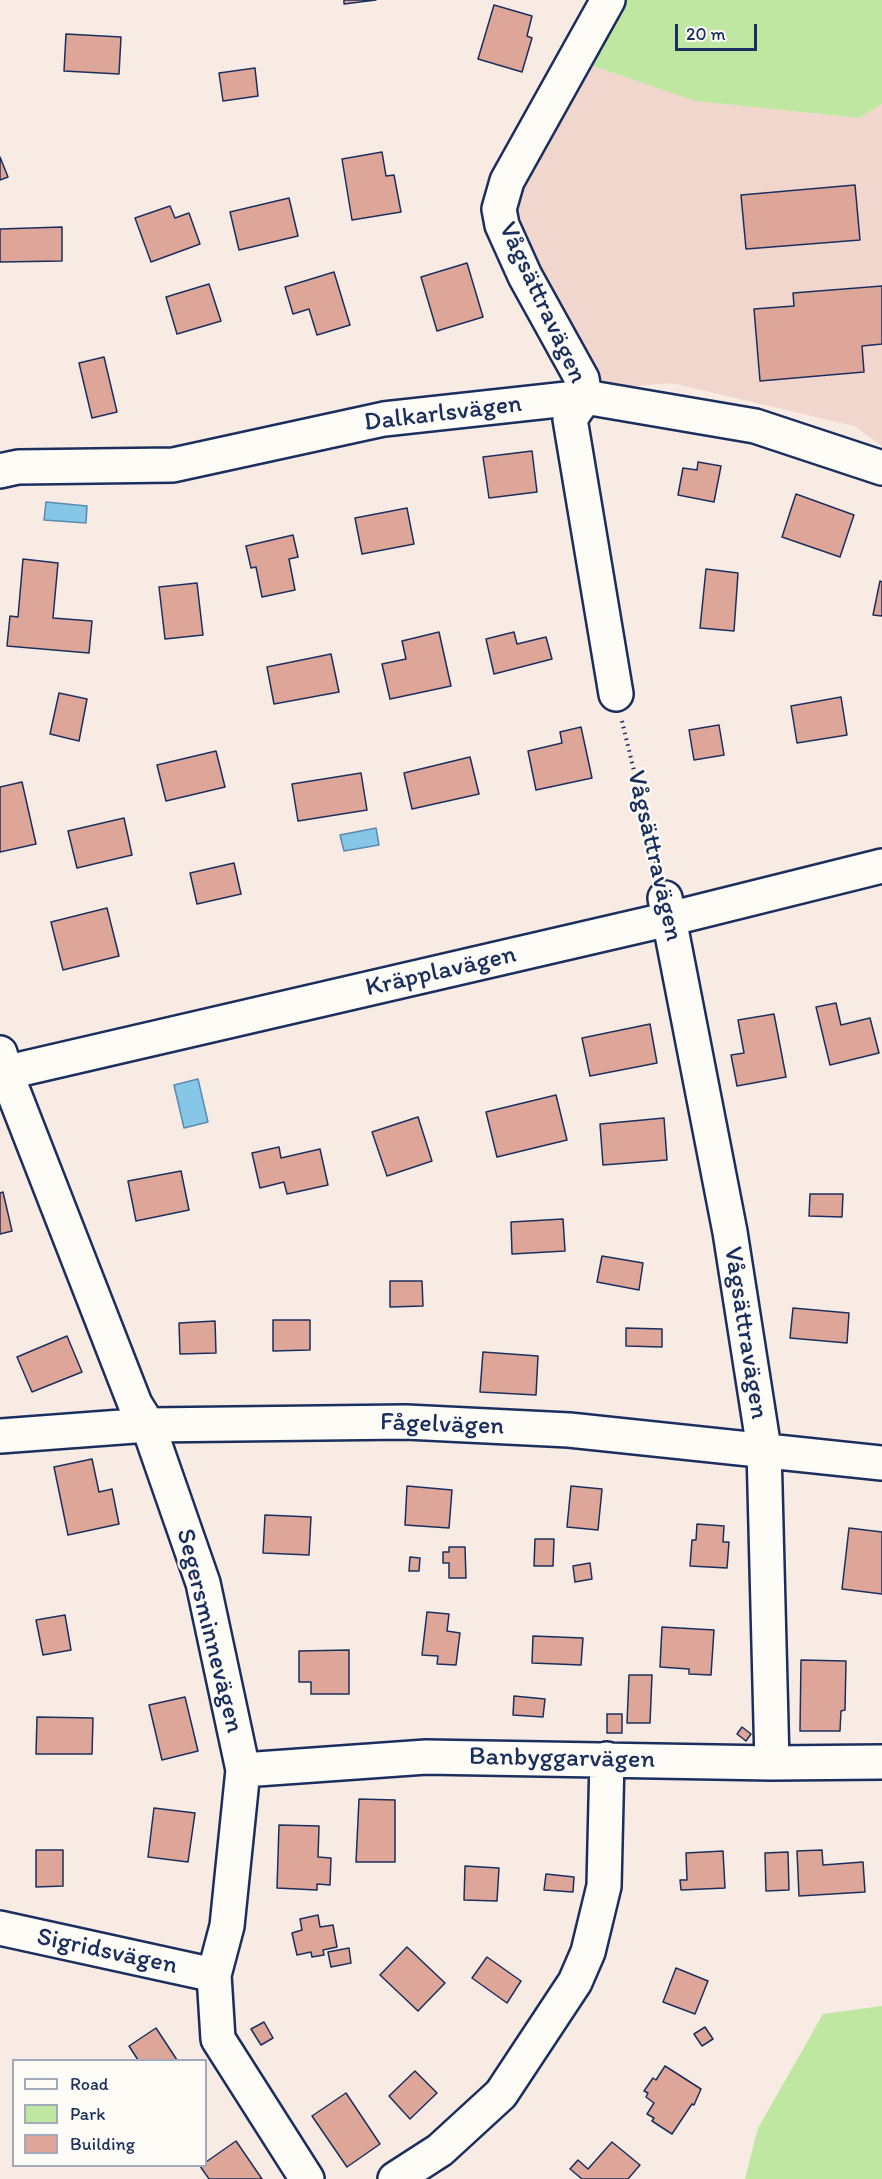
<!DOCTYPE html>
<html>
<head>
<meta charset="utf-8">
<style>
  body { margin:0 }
  #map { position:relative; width:882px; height:2179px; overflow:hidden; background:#f7ebe4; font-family:Itim,sans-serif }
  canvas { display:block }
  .legend { position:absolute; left:12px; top:2059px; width:195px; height:108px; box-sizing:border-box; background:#fdfcf7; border:2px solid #a3aaba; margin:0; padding:8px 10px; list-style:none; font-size:18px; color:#1b2f5e }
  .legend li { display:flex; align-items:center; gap:12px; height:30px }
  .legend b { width:30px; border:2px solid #a3aaba }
  .scale { position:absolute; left:675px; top:24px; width:82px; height:27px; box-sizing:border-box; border:3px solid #1b2f5e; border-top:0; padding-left:8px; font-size:18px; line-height:21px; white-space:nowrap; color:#1b2f5e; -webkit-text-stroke:4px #fdfcf7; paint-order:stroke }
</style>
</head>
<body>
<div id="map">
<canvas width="882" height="2179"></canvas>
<ul class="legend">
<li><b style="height:8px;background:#fdfcf7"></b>Road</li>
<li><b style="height:16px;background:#bfe7a2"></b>Park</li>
<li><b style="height:16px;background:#dea698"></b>Building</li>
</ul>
<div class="scale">20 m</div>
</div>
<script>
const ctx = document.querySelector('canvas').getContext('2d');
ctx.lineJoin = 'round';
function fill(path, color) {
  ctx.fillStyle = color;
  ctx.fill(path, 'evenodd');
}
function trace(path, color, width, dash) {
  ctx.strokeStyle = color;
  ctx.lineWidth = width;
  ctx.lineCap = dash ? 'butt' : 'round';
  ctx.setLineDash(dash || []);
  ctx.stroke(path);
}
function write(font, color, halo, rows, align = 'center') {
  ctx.font = font + ' Itim,sans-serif';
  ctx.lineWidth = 4.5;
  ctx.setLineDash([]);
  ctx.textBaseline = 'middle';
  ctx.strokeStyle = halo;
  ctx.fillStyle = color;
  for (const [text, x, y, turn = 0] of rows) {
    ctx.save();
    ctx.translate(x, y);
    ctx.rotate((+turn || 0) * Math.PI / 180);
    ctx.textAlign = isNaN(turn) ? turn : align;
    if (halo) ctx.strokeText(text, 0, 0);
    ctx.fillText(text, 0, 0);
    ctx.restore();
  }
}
fill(new Path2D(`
  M584 63 695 101 859 118 882 104V446L854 426 672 383 599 389 536 270 515 201Z`), '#f0d6cd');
fill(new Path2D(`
  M620 0H882V104L859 118 695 101 584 63Z
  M882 2006V2179H745L758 2128 823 2014Z`), '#bfe7a2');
const water = new Path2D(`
  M46 502 87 506 86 523 44 520Z
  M376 828 379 845 344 851 340 835Z
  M198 1079 208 1122 184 1128 174 1085Z`);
fill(water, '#86c6e6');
trace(water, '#5b8ab0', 1.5);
const building = new Path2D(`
  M344 0H376L344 4Z
  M494 5 532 16 527 36 532 38 522 72 478 59Z
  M66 34 121 37 119 74 64 71Z
  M255 68 258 96 223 101 219 73Z
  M382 152 386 176 394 175 401 212 352 220 342 159Z
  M0 157 8 177 0 180Z
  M855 185 860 240 746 249 741 195Z
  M289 198 298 236 239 250 230 212Z
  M170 206 175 218 189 213 200 244 151 262 135 218Z
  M62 227V261L0 262V229Z
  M467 263 483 317 437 331 421 277Z
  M334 272 350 325 317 335 309 309 293 314 285 287Z
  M209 284 221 321 177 334 166 297Z
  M882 286V344L862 346 864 372 760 381 754 309 794 306 793 293Z
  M104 357 117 412 92 418 79 363Z
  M532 451 537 492 489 498 483 457Z
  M698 462 721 466 714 502 678 495 683 468 697 470Z
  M796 494 854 515 840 557 782 537Z
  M407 508 414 544 362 554 355 518Z
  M293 535 298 557 289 559 295 590 262 597 256 567 251 568 246 546Z
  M23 559 58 563 53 618 92 621 89 653 7 646 10 616 18 617Z
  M706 569 738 573 734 631 700 628Z
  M880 581 882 582V616L873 615Z
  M197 583 203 635 165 639 159 587Z
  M439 632 451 686 390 699 382 664 406 659 402 641Z
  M514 632 517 644 546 637 552 659 494 674 486 639Z
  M331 654 339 692 274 704 267 667Z
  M59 693 87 699 79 741 50 734Z
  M841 697 847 735 797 743 791 706Z
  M719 725 724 755 694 760 689 730Z
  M581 727 592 778 536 790 528 751 562 743 560 732Z
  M216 751 225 787 166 801 157 765Z
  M470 757 479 794 412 809 404 773Z
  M361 773 367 810 298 821 292 784Z
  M22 782 36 844 0 852V787Z
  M124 818 132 855 77 868 68 831Z
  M234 863 241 894 197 904 190 873Z
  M107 908 119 956 63 970 51 922Z
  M836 1003 841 1025 870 1018 879 1053 830 1065 816 1007Z
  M774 1014 786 1077 737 1086 731 1055 744 1053 738 1020Z
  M650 1024 657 1063 590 1076 582 1038Z
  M556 1095 567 1140 497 1157 486 1112Z
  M418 1117 432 1161 387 1176 372 1132Z
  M664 1118 667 1160 603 1165 600 1124Z
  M279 1147 281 1158 320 1149 328 1185 287 1194 284 1182 260 1188 252 1153Z
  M181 1171 189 1210 136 1221 128 1181Z
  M3 1192 12 1231 0 1234V1193Z
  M810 1194H843L842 1217 809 1216Z
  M563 1219 565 1251 512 1254 511 1222Z
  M602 1256 643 1263 639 1290 597 1282Z
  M390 1281H422L423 1306 390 1307Z
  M793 1308 849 1313 847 1343 790 1338Z
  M273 1320H310V1350L273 1351Z
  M215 1321 216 1353 180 1354 179 1323Z
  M626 1328 662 1329V1347L626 1346Z
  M67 1336 82 1372 32 1392 17 1357Z
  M483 1352 538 1356 536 1395 480 1392Z
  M92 1459 99 1492 112 1489 119 1524 68 1535 54 1467Z
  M407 1486 452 1490 449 1528 405 1525Z
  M571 1486 602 1489 598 1530 567 1527Z
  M265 1515 311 1517 309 1555 263 1553Z
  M697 1524 724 1526 723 1542H729L727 1568 690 1566 692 1540H696Z
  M849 1528 882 1532V1594L842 1589Z
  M535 1539H554L553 1566H534Z
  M449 1547H465L466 1578H449V1563H443V1552H449Z
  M410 1557 420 1558 419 1571H409Z
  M590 1563 592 1579 575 1582 573 1566Z
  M427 1612 449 1614 447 1631 460 1633 456 1665 437 1664 438 1656 422 1655Z
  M65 1615 71 1650 43 1655 36 1620Z
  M662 1627 714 1630 711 1675 689 1674V1669L660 1667Z
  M533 1636 583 1638 581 1665 532 1663Z
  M349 1650V1694H311V1682H299V1651Z
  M801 1660 846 1661 845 1710 841 1711 840 1731H800Z
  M629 1675H652L650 1723H627Z
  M514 1696 545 1699 543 1717 513 1715Z
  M185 1697 198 1751 162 1760 149 1705Z
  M607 1714H622V1733H607Z
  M37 1717 93 1718 92 1754H36Z
  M742 1727 751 1734 746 1741 737 1734Z
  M359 1799 395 1800V1862H356Z
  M154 1808 195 1813 188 1862 148 1857Z
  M279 1825 319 1826 318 1857 331 1858 330 1885 317 1884V1890L277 1888Z
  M36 1850H63V1886L36 1887Z
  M822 1850 823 1865 863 1862 865 1892 799 1896 797 1851Z
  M723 1851 725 1888 681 1890 680 1880H687L686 1853Z
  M788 1852 789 1890 766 1891 765 1853Z
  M465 1866 499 1868 497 1901 464 1900Z
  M546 1874 574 1877 573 1892 544 1890Z
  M318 1915 320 1927 333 1925 337 1947 323 1950 324 1955 312 1957 311 1952 297 1955 292 1933 302 1930 300 1919Z
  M407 1947 445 1983 418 2011 380 1975Z
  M349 1948 351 1963 331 1967 328 1952Z
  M487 1957 521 1981 507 2003 472 1978Z
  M676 1968 708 1981 695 2014 663 2002Z
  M264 2022 273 2038 261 2045 251 2029Z
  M705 2027 713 2039 702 2046 694 2034Z
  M156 2028 177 2060H138L129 2046Z
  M665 2066 701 2089 694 2105 692 2104 672 2134 652 2121 654 2118 647 2114 654 2103 646 2097 648 2093 644 2091 653 2078 656 2080Z
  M415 2071 437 2093 410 2119 389 2096Z
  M346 2093 380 2144 347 2167 312 2116Z
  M236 2141 262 2179H209L200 2166H206V2162Z
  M612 2142 640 2165 628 2179H582L570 2169 578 2160 588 2169Z`);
fill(building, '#dea698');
trace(building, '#1b2f5e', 1.5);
const minor = new Path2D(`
  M608 0 507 181 499 209 502 225 525 276 582 379 585 397 570 419 616 694
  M0 471 18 467 173 465 384 419 585 397 755 426 882 468
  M665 898 730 1232 764 1449 772 1763
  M0 1053 6 1073 135 1404 148 1425 203 1583 243 1770 227 1926 214 1975 218 2039 307 2179
  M0 1074 669 919 882 866
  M0 1436 148 1425 406 1422 569 1430 882 1463
  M243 1770 426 1757 772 1763 882 1762
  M0 1928 214 1975
  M395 2179 440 2150 501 2094 575 1982 588 1952 604 1886 607 1759`);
trace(minor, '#1b2f5e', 38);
trace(new Path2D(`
  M622 721 658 871`), '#1b2f5e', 4, [1.5, 4.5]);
trace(minor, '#fdfcf7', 33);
write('26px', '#1b2f5e', '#fdfcf7', [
  ["Vågsättravägen",542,303,65],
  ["Dalkarlsvägen",443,414,-7],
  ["Vågsättravägen",654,856,77],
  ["Kräpplavägen",441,972,-13],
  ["Vågsättravägen",745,1333,81],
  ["Fågelvägen",442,1425,2],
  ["Segersminnevägen",209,1631,76],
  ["Banbyggarvägen",562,1759,1],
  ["Sigridsvägen",107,1952,12]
]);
</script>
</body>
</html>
